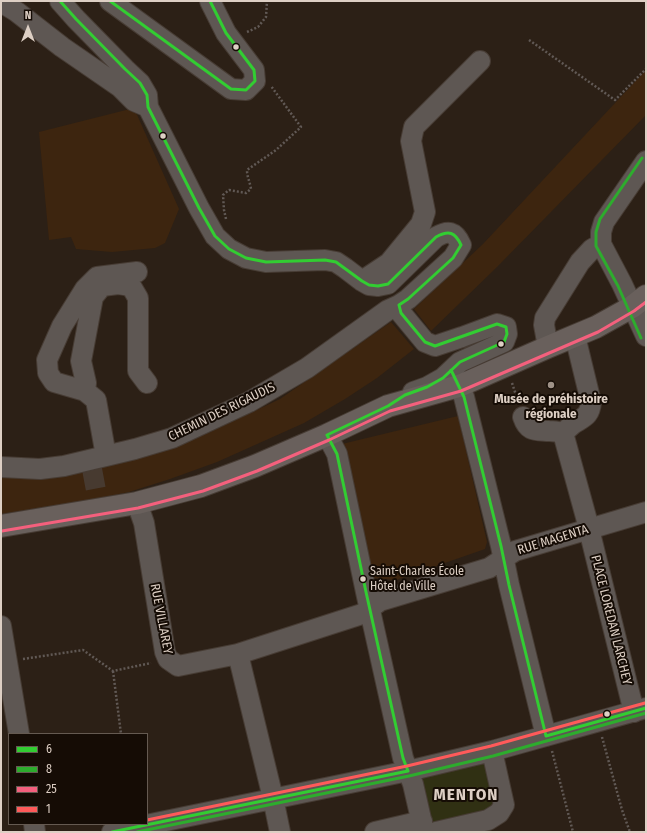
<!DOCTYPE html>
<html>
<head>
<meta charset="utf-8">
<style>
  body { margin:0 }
  #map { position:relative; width:647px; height:833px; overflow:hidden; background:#2c2016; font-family:"Fira Sans Condensed",sans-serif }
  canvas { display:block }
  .frame { position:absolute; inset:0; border:2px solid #ddcfc4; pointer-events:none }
  .legend { position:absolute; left:8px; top:733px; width:140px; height:92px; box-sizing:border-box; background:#150c05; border:1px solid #655a51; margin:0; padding:5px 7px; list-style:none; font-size:12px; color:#ddcfc4 }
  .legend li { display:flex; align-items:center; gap:8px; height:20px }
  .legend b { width:20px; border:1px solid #655a51 }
  .north { position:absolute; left:8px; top:8px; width:40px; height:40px; -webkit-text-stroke:3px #150c05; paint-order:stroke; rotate:0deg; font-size:11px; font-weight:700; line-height:16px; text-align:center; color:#ddcfc4 }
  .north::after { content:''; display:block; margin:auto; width:14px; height:18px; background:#ddcfc4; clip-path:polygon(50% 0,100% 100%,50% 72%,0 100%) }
</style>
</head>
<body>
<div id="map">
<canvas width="647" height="833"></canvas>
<div class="frame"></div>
<ul class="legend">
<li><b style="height:5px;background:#32cd32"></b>6</li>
<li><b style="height:5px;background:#2dac2d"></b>8</li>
<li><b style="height:5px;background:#f4607d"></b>25</li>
<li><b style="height:5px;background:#ff5a5a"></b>1</li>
</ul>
<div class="north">N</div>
</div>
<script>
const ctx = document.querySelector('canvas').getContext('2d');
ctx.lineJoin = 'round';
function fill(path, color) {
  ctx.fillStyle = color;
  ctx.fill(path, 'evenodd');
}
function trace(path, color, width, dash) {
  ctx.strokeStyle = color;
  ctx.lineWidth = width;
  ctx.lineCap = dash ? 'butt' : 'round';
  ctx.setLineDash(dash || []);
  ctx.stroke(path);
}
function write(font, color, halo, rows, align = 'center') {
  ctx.font = font + ' "Fira Sans Condensed",sans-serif';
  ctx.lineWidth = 4;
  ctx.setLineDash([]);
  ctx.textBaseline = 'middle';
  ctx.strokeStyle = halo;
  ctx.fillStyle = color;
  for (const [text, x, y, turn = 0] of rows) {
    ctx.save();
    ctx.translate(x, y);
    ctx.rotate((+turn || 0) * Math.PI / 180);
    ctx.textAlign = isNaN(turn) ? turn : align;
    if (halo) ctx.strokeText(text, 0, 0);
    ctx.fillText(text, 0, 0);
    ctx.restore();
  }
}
fill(new Path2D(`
  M646 70V115L497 267 431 331 414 309 483 244Z
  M134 108 179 209 165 243 155 248 112 252 76 249 71 237 49 240 39 132Z
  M391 322 414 349 377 378 345 399 304 423 217 462 170 479 129 492 89 500 1 514V477L46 479 99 468 133 460 206 434 280 399Z
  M458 416 487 542 485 549 396 580 373 578 342 444Z`), '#3d250f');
fill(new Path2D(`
  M489 760 499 811 434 828 418 776Z`), '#303013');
trace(new Path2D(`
  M92 469 98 501`), '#473a30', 20, [20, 10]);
const minor = new Path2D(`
  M60 1 76 19 125 69 140 83 147 95 148 107 199 208 215 236 229 249 246 258 266 262 325 260 336 262 345 268 362 281 369 285 378 286 388 284 436 237C448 230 455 231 461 245L453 258 408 299 399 305 401 313 425 342 435 346 462 337 497 324 506 327 507 334 504 342 460 362 443 378 427 387 413 392
  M110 1 231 89 246 90 255 81 254 70 226 33 210 1
  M1 2 17 12 62 47 120 87 134 101 148 107
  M646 161 604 222 601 232V244L622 284 646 336
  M362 281 389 263 421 224 425 212 411 141 414 127 480 61
  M548 347 544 325 545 318 580 262 592 249 601 244
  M452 372 464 397 501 546 509 585 546 736
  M85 391 86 383 81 361 93 297 102 286 118 284 131 286 138 298V371L147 383
  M523 417C528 432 535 430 549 431 554 431 559 432 563 433 566 430 570 427 573 424 584 417 590 416 591 402L575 336
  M563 433 586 517 634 712
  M327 435 337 454 366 592 373 624 403 758 413 784 424 832
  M106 456 96 400 85 391 54 382 48 373 47 360 62 326 85 289 97 277 137 272
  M1 467 40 469 64 466 135 449 172 438 249 402 307 368 388 310 399 305
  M137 503 144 523 165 652 168 659 178 666 238 654 362 614 380 601 489 568 515 551 646 512
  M1 626 19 734
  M238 654 273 798 280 832
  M34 824 35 832
  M112 832 408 771 492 751 646 708
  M375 832 422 821
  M436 832 488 820 499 813 504 805 492 751`);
const major = new Path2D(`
  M1 526 137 503 201 486 255 466 327 435 388 406 459 386 473 380 548 347 596 327 632 307 646 296`);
trace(minor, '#473c34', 22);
trace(major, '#473c34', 24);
trace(new Path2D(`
  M247 32 258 27 266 17 267 1
  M529 40 615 100 646 69
  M226 219 224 210 223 195 229 190 246 193 251 189C250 182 247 177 247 170L276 150 301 127 271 86
  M512 383 518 401
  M23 659 83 650 113 671 151 663
  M113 671 121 734
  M602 737 622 810 630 832
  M552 751 573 832`), '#615955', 2.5, [2, 2]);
trace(minor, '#5e5753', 20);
trace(major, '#69605c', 22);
trace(new Path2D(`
  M60 1 76 19 125 69 140 83 147 95 148 107 199 208 215 236 229 249 246 258 266 262 325 260 336 262 362 281 369 285 378 286 388 284 436 237C449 230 455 232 461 245L453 258 408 299 399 305 401 313 425 342 435 346 497 324 506 327 507 334 504 342 460 362 443 378 427 387 405 395 388 406 327 435
  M110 1 231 89 246 90 255 81 254 70 226 33 210 1
  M451 370 464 397 501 546 509 585 546 736
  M327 435 337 454 366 592 403 758 408 771
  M546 736 646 708
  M112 832 408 771`), '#32cd32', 3);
trace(new Path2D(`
  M641 338 618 286 596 246V232L600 219 642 158
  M137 832 409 776 493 756 646 713`), '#2dac2d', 3);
trace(new Path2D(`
  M2 531 138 508 203 491 257 471 329 440 390 411 461 391 598 332 634 311 646 302`), '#f4607d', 3);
trace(new Path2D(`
  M147 820 407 766 491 746 645 703`), '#ff5a5a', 3);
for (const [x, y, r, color] of [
  [236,47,3.5,"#ddcfc4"],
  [163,136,3.5,"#ddcfc4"],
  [501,344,3.5,"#ddcfc4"],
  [551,385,4,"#9f9287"],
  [363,579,3.5,"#ddcfc4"],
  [607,714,3.5,"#ddcfc4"]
]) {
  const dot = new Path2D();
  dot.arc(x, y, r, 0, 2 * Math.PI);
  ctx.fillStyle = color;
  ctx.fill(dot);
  trace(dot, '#150c05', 1.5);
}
write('12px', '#ddcfc4', '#150c05', [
  ["Saint-Charles École",370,572],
  ["Hôtel de Ville",370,587]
], 'left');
write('bold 13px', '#ddcfc4', '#150c05', [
  ["Musée de préhistoire",551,399],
  ["régionale",551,414]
]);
write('13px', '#ddcfc4', '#150c05', [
  ["CHEMIN DES RIGAUDIS",222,412,-26],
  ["RUE MAGENTA",553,540,-17],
  ["RUE VILLAREY",161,619,79],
  ["PLACE LOREDAN LARCHEY",611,620,76]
]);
ctx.letterSpacing = '1px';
write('bold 17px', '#ddcfc4', '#150c05', [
  ["MENTON",466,795]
]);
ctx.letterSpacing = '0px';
</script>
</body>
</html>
